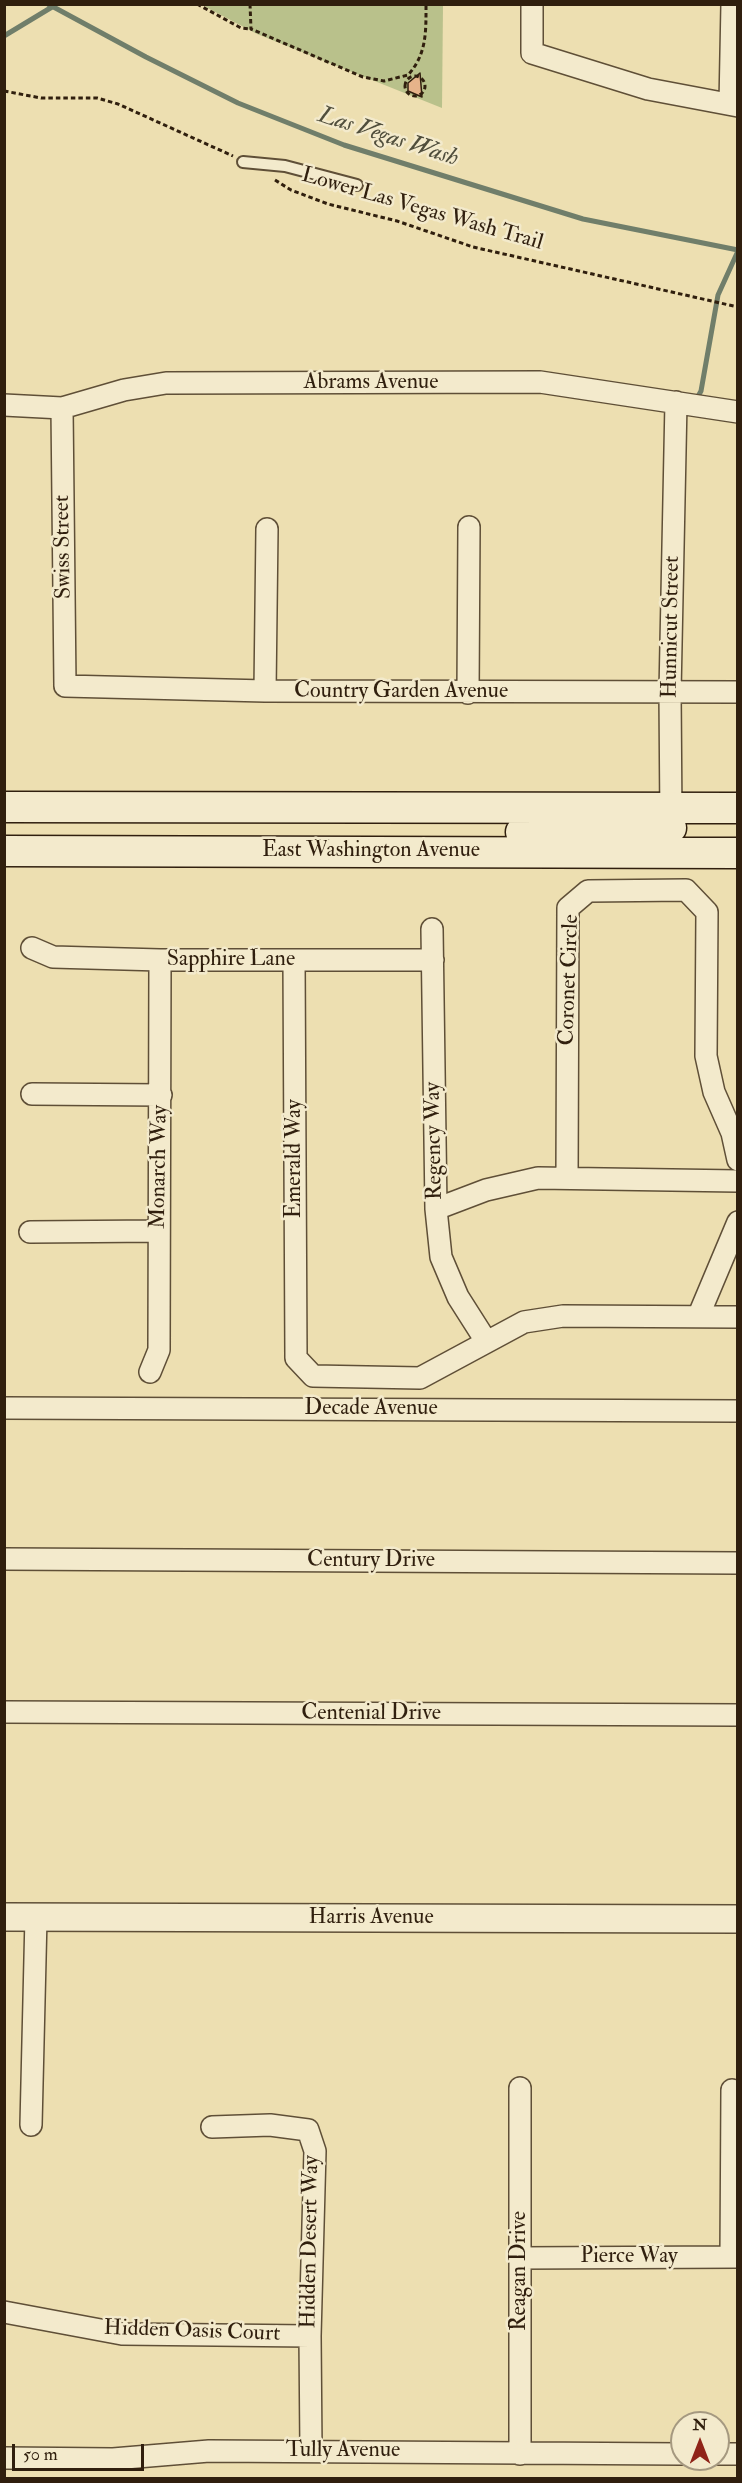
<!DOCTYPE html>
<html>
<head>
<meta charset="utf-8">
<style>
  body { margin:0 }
  #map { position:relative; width:742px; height:2483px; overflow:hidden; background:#eddfb1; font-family:"IM FELL Double Pica",serif }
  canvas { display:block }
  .frame { position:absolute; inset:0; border:6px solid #301f0e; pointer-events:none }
  .north { position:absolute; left:670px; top:2411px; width:60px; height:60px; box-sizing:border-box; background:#f3eacc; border:2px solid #a59980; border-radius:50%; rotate:0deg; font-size:16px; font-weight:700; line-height:24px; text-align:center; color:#301f0e }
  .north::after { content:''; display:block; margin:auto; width:21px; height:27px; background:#8f2418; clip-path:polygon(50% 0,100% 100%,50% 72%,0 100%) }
  .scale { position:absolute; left:12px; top:2444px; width:132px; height:27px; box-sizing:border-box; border:3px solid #301f0e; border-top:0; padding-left:8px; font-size:18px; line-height:21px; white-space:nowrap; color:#301f0e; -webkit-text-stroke:4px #f3eacc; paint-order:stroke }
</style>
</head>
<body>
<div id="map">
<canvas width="742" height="2483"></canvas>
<div class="frame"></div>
<div class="north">N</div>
<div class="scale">50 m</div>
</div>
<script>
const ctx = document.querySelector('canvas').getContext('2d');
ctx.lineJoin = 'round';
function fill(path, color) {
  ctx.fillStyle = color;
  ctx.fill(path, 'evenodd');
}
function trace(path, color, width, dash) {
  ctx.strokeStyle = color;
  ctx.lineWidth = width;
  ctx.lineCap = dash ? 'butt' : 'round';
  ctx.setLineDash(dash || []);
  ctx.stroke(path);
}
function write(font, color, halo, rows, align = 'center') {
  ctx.font = font + ' "IM FELL Double Pica",serif';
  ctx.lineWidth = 5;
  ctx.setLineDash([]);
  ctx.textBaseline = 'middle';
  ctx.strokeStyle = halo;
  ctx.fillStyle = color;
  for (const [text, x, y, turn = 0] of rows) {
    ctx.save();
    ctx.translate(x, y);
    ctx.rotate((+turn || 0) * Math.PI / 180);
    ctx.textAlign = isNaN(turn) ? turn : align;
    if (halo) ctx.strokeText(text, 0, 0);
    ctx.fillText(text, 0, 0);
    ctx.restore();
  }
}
fill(new Path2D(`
  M202 5H443L442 108 257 34Z`), '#b9c18b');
trace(new Path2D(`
  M48 4 146 57 238 103 344 145 583 219 738 250
  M4 36 52 7
  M696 400 701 391 718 295 738 251`), '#707e6a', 5);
const building = new Path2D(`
  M420 73 422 97 408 91V83Z`);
fill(building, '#e6b38a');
trace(building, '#301f0e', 1.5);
const service = new Path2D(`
  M243 162 285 166 357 185`);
const minor = new Path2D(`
  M532 4V53L648 89 738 106
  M730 104 732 4
  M4 405 62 408 124 390 166 383 540 382 738 412
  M62 408 65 686 265 691 738 692
  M265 691 267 529
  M468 693 469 527
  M671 822 670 692 676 402
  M432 929 436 1209 441 1257 458 1297 486 1341
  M32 948 53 957 160 960H433
  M294 960 296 1358 313 1376 420 1378 524 1322 563 1316 738 1317
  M32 1094 161 1095
  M567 1178 568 908 588 891 686 890 707 912 706 1056 714 1092 732 1133 738 1160
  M436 1209 486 1190 538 1178 738 1181
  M30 1232 159 1231
  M698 1317 738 1222
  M150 1372 159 1350 160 960
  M4 1408 738 1411
  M4 1559 738 1563
  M4 1712 738 1715
  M520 2088V2454
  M31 2125 36 1917
  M212 2127 270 2125 308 2130 315 2151 310 2336 311 2450
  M731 2257 732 2090
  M520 2258 738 2257
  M4 2312 122 2334 310 2336
  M718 2454H738
  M4 2458 113 2459 209 2451 682 2454`);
const tertiary = new Path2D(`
  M4 1917 738 1919`);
const secondary = new Path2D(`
  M4 807 738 808
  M521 832 671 828
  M4 851 738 853`);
trace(service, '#5f4f37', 14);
trace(minor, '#5f4f37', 24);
trace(tertiary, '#5f4f37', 30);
trace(secondary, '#301f0e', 33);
trace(new Path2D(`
  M197 4 241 28 251 29
  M250 4 251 29 363 77 384 81 408 75C427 54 426 31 426 4
  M405 86a10 10 0 1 1 20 0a10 10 0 1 1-20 0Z
  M4 91 41 98H97L118 104 233 156
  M275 180 291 190 328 204 397 221 473 247 738 307`), '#301f0e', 3, [4.5, 3]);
trace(service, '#f3eacc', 10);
trace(minor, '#f3eacc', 21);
trace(tertiary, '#f3eacc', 27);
trace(secondary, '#f3eacc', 30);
write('22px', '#301f0e', '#f3eacc', [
  ["Lower Las Vegas Wash Trail",422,210,16],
  ["Abrams Avenue",371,383],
  ["Swiss Street",64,547,-91],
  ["Hunnicut Street",672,627,-89],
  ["Country Garden Avenue",401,692],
  ["East Washington Avenue",371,851],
  ["Sapphire Lane",231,960],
  ["Coronet Circle",570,980,-88],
  ["Regency Way",435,1141,-91],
  ["Emerald Way",295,1159,-90],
  ["Monarch Way",160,1167,-89],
  ["Decade Avenue",371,1409],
  ["Century Drive",371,1561],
  ["Centenial Drive",371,1714],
  ["Harris Avenue",371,1918],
  ["Hidden Desert Way",311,2242,-89],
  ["Pierce Way",629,2257],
  ["Reagan Drive",520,2271,-90],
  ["Hidden Oasis Court",192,2332,2],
  ["Tully Avenue",343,2451]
]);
write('italic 24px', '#504e3c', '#f3eacc', [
  ["Las Vegas Wash",388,138,18]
]);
</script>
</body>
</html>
